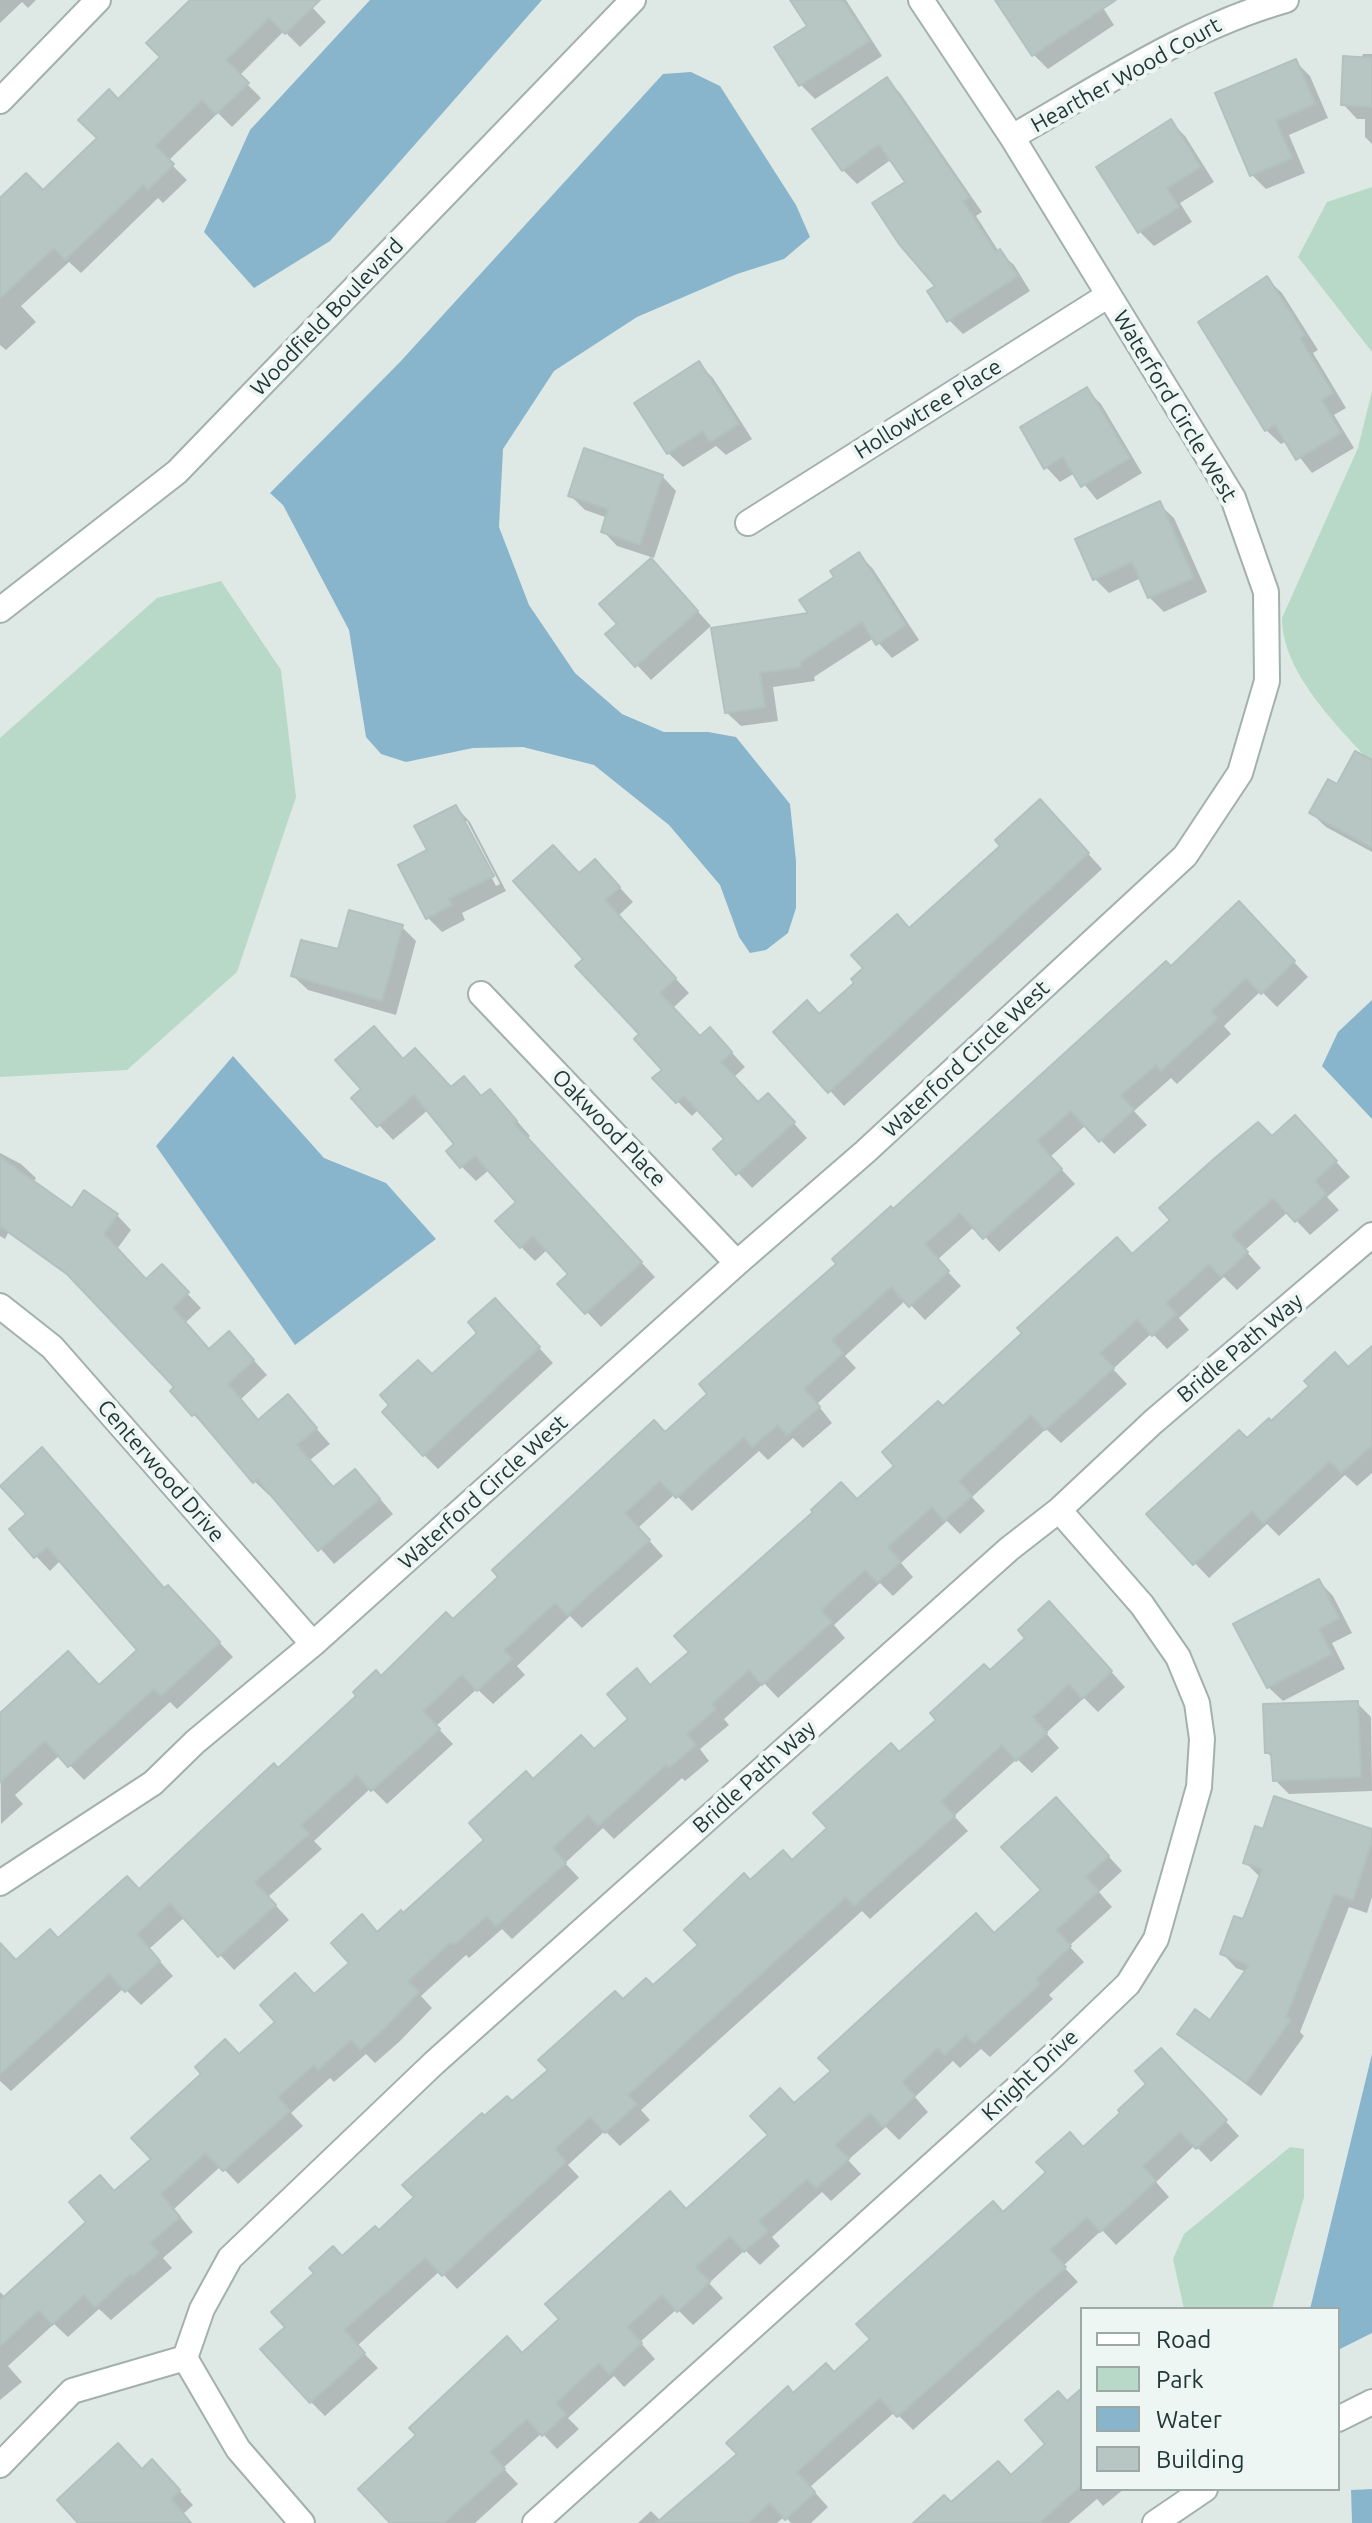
<!DOCTYPE html>
<html>
<head>
<meta charset="utf-8">
<style>
  body { margin:0 }
  #map { position:relative; width:1372px; height:2523px; overflow:hidden; background:#dee9e6; font-family:Ubuntu,sans-serif }
  canvas { display:block }
  .legend { position:absolute; left:1080px; top:2307px; width:260px; height:184px; box-sizing:border-box; background:#eef6f3; border:2px solid #9caaa7; margin:0; padding:10px 14px; list-style:none; font-size:24px; color:#213736 }
  .legend li { display:flex; align-items:center; gap:16px; height:40px }
  .legend b { width:40px; border:2px solid #9caaa7 }
</style>
</head>
<body>
<div id="map">
<canvas width="1372" height="2523"></canvas>
<ul class="legend">
<li><b style="height:10px;background:#fff"></b>Road</li>
<li><b style="height:22px;background:#b8d9c7"></b>Park</li>
<li><b style="height:22px;background:#89b5cc"></b>Water</li>
<li><b style="height:22px;background:#b7c6c3"></b>Building</li>
</ul>
</div>
<script>
const ctx = document.querySelector('canvas').getContext('2d');
ctx.lineJoin = 'round';
function fill(path, color) {
  ctx.fillStyle = color;
  ctx.fill(path, 'evenodd');
}
function trace(path, color, width, dash) {
  ctx.strokeStyle = color;
  ctx.lineWidth = width;
  ctx.lineCap = dash ? 'butt' : 'round';
  ctx.setLineDash(dash || []);
  ctx.stroke(path);
}
function write(font, color, halo, rows, align = 'center') {
  ctx.font = font + ' Ubuntu,sans-serif';
  ctx.lineWidth = 8;
  ctx.setLineDash([]);
  ctx.textBaseline = 'middle';
  ctx.strokeStyle = halo;
  ctx.fillStyle = color;
  for (const [text, x, y, turn = 0] of rows) {
    ctx.save();
    ctx.translate(x, y);
    ctx.rotate((+turn || 0) * Math.PI / 180);
    ctx.textAlign = isNaN(turn) ? turn : align;
    if (halo) ctx.strokeText(text, 0, 0);
    ctx.fillText(text, 0, 0);
    ctx.restore();
  }
}
fill(new Path2D(`
  M1372 187V352L1298 257 1327 202Z
  M1372 391V764C1338 726 1282 673 1282 618L1358 448Z
  M221 581 281 670 296 797 237 972 127 1070 0 1077V738L157 598Z
  M1290 2147 1304 2149V2197L1272 2309H1184L1173 2259 1184 2234Z`), '#b8d9c7');
fill(new Path2D(`
  M370 0H542L330 241 254 288 204 232 250 130Z
  M691 72 720 86 796 205 810 237 784 259 737 274 637 317 554 371 503 449 499 527 529 605 575 673 622 714 664 732H708L736 737 790 804 796 861V908L788 933 766 950 750 953 739 937 720 885 669 825 594 765 523 747 473 748 406 762 381 754 366 737 349 630 283 505 270 493 400 362 663 74Z
  M1372 1000V1119L1322 1066 1338 1032Z
  M233 1056 324 1158 386 1183 436 1239 295 1345 156 1146Z
  M1372 2054V2333L1338 2350V2309H1310Z
  M1372 2489V2523H1352L1351 2490Z`), '#89b5cc');
fill(new Path2D(`
  M0 0H36L28 8 22 2 0 23Z
  M194 0H317L311 6 326 22 300 47 284 31 239 76 261 98 232 127 218 113 168 161 187 180 163 203 158 198 81 273 69 262 21 306 36 322 6 350 0 345V208L43 192 99 138 118 101 163 57Z
  M797 0H846L882 56 815 99 801 85 809 27Z
  M997 0H1098L1114 25 1048 69 1034 55Z
  M1363 54H1372V144L1365 137V119H1357L1343 104Z
  M1296 62 1310 76 1328 118 1289 135 1305 173 1266 189 1252 175Z
  M886 79 900 93 982 212 976 216 999 252 1014 265 1030 291 963 334 949 320 907 182 892 159 857 184 843 170Z
  M1171 122 1185 136 1214 182 1180 203 1192 222 1154 246 1139 231Z
  M1267 279 1282 293 1318 350 1313 353 1346 408 1334 415 1354 448 1312 473 1287 441 1281 444 1266 430Z
  M699 364 713 378 752 439 726 455 716 446 683 467 668 453Z
  M1087 390 1101 404 1142 473 1097 500 1075 473 1060 482 1046 467Z
  M662 476 676 491 654 558 617 546 603 531 608 518 585 510 570 495Z
  M1159 504 1174 518 1207 592 1164 612 1149 597 1141 578 1109 593 1094 578Z
  M859 554 873 569 919 640 892 658 874 638 814 677 815 681 773 687 778 721 741 726 726 712 713 630 811 614Z
  M665 575 711 626 651 680 608 634Z
  M1372 763V852L1326 827 1311 813 1338 787Z
  M456 807 470 822 506 891 462 913 465 920 442 932 428 918 401 866 429 851ZM463 821H467L500 884 496 886Z
  M1054 816 1102 869 844 1106 776 1032 820 1016 910 930Z
  M580 875 609 876 633 902 618 916 689 993 673 1008 701 1039 724 1044 745 1067 734 1077 759 1104 782 1110 807 1138 752 1188 738 1173 727 1139 699 1109 692 1116 655 1079 664 1070 586 959Z
  M1253 918 1308 977 1277 1007 1261 991 1224 1026 1231 1034 1177 1084 1171 1078 1134 1111 1147 1125 1114 1154 1086 1125 1050 1157 1075 1184 999 1252 975 1226 937 1260 961 1286 925 1320 906 1300 845 1356 856 1368 817 1404 832 1423 803 1448 793 1438 768 1460 759 1451 692 1511 675 1494 638 1528 663 1556 582 1628 570 1616 517 1666 525 1675 493 1704 477 1689 436 1726 453 1744 387 1804 371 1788 314 1841 322 1849 268 1897 289 1920 234 1970 185 1917 149 1949 173 1976 141 2005 124 1988 11 2091 0 2081V1962H16L139 1891 665 1434 893 1211 1171 969Z
  M401 926 416 941 396 1015 308 990 293 976Z
  M403 1060 452 1089 504 1106 530 1136 527 1139 655 1277 601 1327 587 1312 571 1274 548 1249 535 1261 521 1247 518 1203 489 1170 476 1181 462 1167 449 1151 457 1144 428 1110 393 1140 354 1098Z
  M1309 1132 1350 1177 1327 1197 1339 1210 1310 1235 1288 1212 1245 1250 1261 1268 1237 1290 1224 1277 1179 1318 1189 1330 1167 1349 1152 1333 1113 1369 1127 1384 1061 1443 1046 1429 972 1497 985 1511 960 1534 947 1521 901 1563 913 1577 893 1596 880 1583 834 1625 845 1638 778 1698 764 1683 724 1719 729 1725 700 1749 709 1761 685 1781 682 1778 614 1839 603 1828 565 1863 579 1878 512 1939 502 1929 469 1958 466 1955 421 1996 432 2008 399 2042 375 2063 366 2054 334 2082 330 2078 291 2113 303 2126 238 2184 221 2166 174 2209 193 2232 163 2258 172 2268 111 2320 99 2309 68 2337 54 2324 8 2366 22 2382 0 2400V2292L6 2298 154 2159 240 2056 315 1996 378 1934 487 1840 533 1781 595 1751 630 1719 637 1671 652 1686 897 1466 943 1409 1272 1138Z
  M0 1153 21 1164 36 1178 33 1183 72 1211 117 1215 131 1230 117 1249 147 1281 162 1267 201 1308 185 1323 210 1351 243 1348 267 1375 241 1399 259 1422 302 1412 330 1444 310 1460 335 1489 369 1486 393 1514 334 1564 272 1493 269 1495 254 1481 194 1415 177 1387 79 1284 8 1233 5 1239 0 1236Z
  M509 1315 553 1363 438 1469 424 1455Z
  M1372 1349V1473L1357 1486 1345 1475 1279 1536 1267 1524 1209 1578 1149 1515Z
  M56 1464 165 1590 182 1602 233 1657 177 1709 170 1702 84 1780 60 1755 15 1795 23 1804 1 1824 0 1712 68 1654 100 1687 140 1650 61 1560 50 1571 36 1556 29 1515Z
  M1319 1581 1333 1596 1352 1633 1332 1643 1345 1669 1283 1701 1268 1687Z
  M1063 1618 1125 1687 1098 1712 1084 1698 1046 1733 1059 1748 1032 1773 1017 1759 954 1816 968 1831 870 1919 862 1911 641 2110 650 2120 620 2146 605 2131 568 2165 579 2177 457 2289 440 2271 357 2346 378 2368 325 2416 311 2402 287 2327 343 2258 379 2233 417 2197 484 2119 512 2104 623 2002 653 1988 700 1945 750 1883 792 1863 900 1755 990 1673Z
  M1357 1703 1371 1717 1372 1791 1289 1794 1275 1780 1274 1759 1267 1753Z
  M1070 1814 1122 1871 1099 1892 1112 1907 1069 1946 1084 1962 1049 1995 1053 1999 990 2057 981 2049 960 2068 953 2061 915 2097 928 2112 899 2140 886 2127 848 2160 861 2174 831 2201 822 2192 772 2237 780 2246 760 2265 745 2250 709 2283 723 2298 693 2325 677 2309 640 2342 655 2359 624 2387 614 2376 568 2418 579 2429 557 2449 542 2433 503 2468 518 2484 475 2523H393L523 2355 770 2135 795 2106 1043 1890Z
  M1372 1831V1897L1367 1913 1349 1907 1300 2032 1304 2036 1261 2096 1180 2034 1211 2022 1247 1972 1236 1968 1222 1953 1244 1922 1260 1877 1245 1862Z
  M1175 2065 1239 2136 1211 2162 1195 2145 1156 2182 1169 2197 1116 2245 1102 2230 1063 2266 1078 2282 913 2430 895 2412 810 2487 828 2507 811 2523H791L785 2516 777 2523H638L651 2511 661 2521 740 2454 794 2395 835 2375 1004 2214 1084 2149Z
  M1082 2390V2489H1124L1103 2506 1097 2499 1069 2523H916L1011 2477 1048 2444 1068 2404Z
  M142 2471 166 2476 193 2505 183 2514 191 2523H81Z`), '#0003');
const building = new Path2D(`
  M190 0H320L285 34 269 18 226 60 249 83 216 114 202 100 155 146 174 164 148 190 143 185 65 260 54 248 0 298V198L26 173 43 190 97 138 78 120 109 89 118 99 160 57 146 43Z
  M790 0H843L870 41 799 86 774 47 807 26Z
  M995 0H1116L1032 56Z
  M1343 56 1372 58V107L1341 105Z
  M1296 59 1315 104 1276 121 1292 158 1250 176 1215 93Z
  M887 77 969 197 963 201 996 252 1000 249 1018 276 947 322 927 291 935 286 899 244 872 203 905 182 879 144 842 171 812 129Z
  M1171 119 1201 167 1167 188 1179 207 1138 233 1096 167Z
  M1267 276 1305 335 1300 338 1333 393 1322 400 1341 433 1296 460 1275 425 1265 431 1198 322Z
  M699 361 739 424 710 442 703 431 667 454 634 403Z
  M1087 387 1130 458 1081 487 1063 457 1044 469 1020 427Z
  M584 448 663 475 640 545 601 532 608 509 568 496Z
  M1160 501 1194 578 1148 598 1132 562 1093 580 1075 539Z
  M859 552 906 625 876 645 862 622 801 662V667L760 673 765 707 725 713 711 628 808 613 799 600 834 577 830 571Z
  M651 558 698 611 635 667 605 634 617 624 599 604Z
  M1355 751 1372 760V848L1309 813 1328 779 1337 784Z
  M1040 799 1089 853 828 1093 773 1032 807 1000 819 1014 854 983 851 979 863 968 851 955 897 914 909 928 1000 846 995 840Z
  M456 805 494 876 449 899 452 905 426 919 398 865 427 850 414 826Z
  M553 845 579 873 595 859 620 887 605 900 676 978 660 993 700 1036 710 1027 732 1052 721 1062 758 1102 768 1093 795 1122 736 1175 713 1149 724 1139 684 1096 676 1103 652 1078 662 1070 634 1039 639 1034 575 966 583 959 513 881Z
  M1239 901 1295 961 1261 994 1246 978 1211 1011 1218 1018 1161 1071 1156 1065 1121 1095 1134 1110 1099 1142 1071 1111 1037 1141 1062 1169 983 1239 960 1213 925 1244 949 1271 909 1307 891 1287 832 1340 843 1353 804 1389 820 1407 787 1435 778 1425 752 1447 744 1437 676 1498 660 1481 625 1513 650 1540 567 1615 555 1603 504 1650 512 1659 477 1691 462 1675 423 1711 440 1729 371 1791 357 1775 301 1825 309 1834 255 1882 276 1905 218 1957 170 1903 137 1934 160 1961 125 1992 109 1974 0 2074V1943L16 1960 50 1929 58 1938 127 1876 139 1889 274 1763 278 1768 356 1696 353 1692 376 1670 381 1676 446 1612 453 1619 498 1577 492 1570 654 1420 665 1432 707 1394 699 1384 836 1264 832 1259 891 1206 893 1209 1166 961 1171 966Z
  M349 910 403 925 382 1001 291 976 301 940 338 949Z
  M374 1026 403 1059 415 1048 451 1087 464 1076 481 1096 490 1089 517 1121 514 1123 642 1262 585 1314 557 1284 568 1274 533 1236 520 1248 495 1221 516 1202 475 1156 460 1168 446 1151 454 1144 414 1095 377 1127 351 1098 361 1089 335 1060Z
  M1295 1115 1337 1161 1315 1181 1326 1194 1295 1222 1273 1198 1232 1235 1248 1252 1221 1277 1209 1264 1166 1303 1176 1314 1152 1336 1137 1319 1100 1353 1114 1368 1045 1430 1031 1415 959 1481 972 1496 944 1521 932 1507 888 1547 901 1562 877 1583 865 1570 821 1610 832 1622 762 1685 749 1670 712 1704 716 1709 687 1734 696 1745 669 1768 666 1765 598 1826 588 1815 553 1848 566 1863 496 1926 487 1916 454 1945 451 1942 408 1981 419 1992 385 2028 360 2050 351 2040 318 2070 314 2065 278 2097 290 2111 223 2171 205 2153 161 2194 180 2217 150 2243 159 2253 133 2276 131 2274 95 2307 84 2295 52 2325 39 2310 0 2346V2300L86 2222 69 2202 100 2175 114 2191 151 2159 131 2138 201 2074 195 2067 225 2039 239 2054 275 2022 260 2005 295 1973 314 1994 349 1963 331 1943 362 1914 377 1932 401 1910 403 1913 484 1840 469 1823 526 1771 533 1779 581 1735 594 1749 628 1719 607 1694 637 1668 650 1685 689 1652 674 1636 813 1512 811 1510 841 1482 857 1499 894 1466 882 1452 938 1401 943 1406 1022 1333 1017 1328 1117 1237 1132 1254 1170 1220 1159 1208 1216 1157 1258 1122 1272 1136Z
  M0 1157 72 1208 84 1190 118 1214 104 1234 146 1279 162 1264 189 1292 173 1308 209 1349 229 1331 254 1360 228 1384 258 1420 288 1394 317 1428 297 1445 333 1487 355 1469 380 1499 318 1551 257 1479 253 1483 195 1414 192 1416 170 1391 174 1387 65 1272 0 1226Z
  M495 1298 540 1347 423 1456 382 1412 389 1405 380 1395 418 1360 432 1374 477 1333 468 1322Z
  M1372 1346V1446L1341 1473 1330 1461 1263 1523 1252 1511 1193 1565 1146 1514 1239 1430 1247 1438 1269 1418 1271 1421 1309 1386 1304 1381 1335 1352 1348 1367Z
  M42 1447 164 1588 168 1585 220 1642 161 1696 154 1689 68 1767 45 1741 0 1782V1713L68 1651 99 1685 137 1650 47 1547 34 1558 9 1529 26 1514 0 1486Z
  M1319 1579 1339 1618 1319 1629 1332 1654 1267 1688 1233 1624Z
  M1049 1601 1112 1671 1082 1699 1069 1684 1033 1717 1047 1733 1016 1761 1002 1745 979 1766 941 1801 955 1816 854 1906 846 1897 628 2095 637 2104 605 2133 590 2117 555 2149 566 2162 442 2276 425 2258 344 2330 365 2353 310 2403 260 2349 285 2327 271 2312 314 2273 309 2268 333 2246 342 2256 375 2226 379 2230 414 2197 402 2185 482 2113 484 2116 507 2096 512 2101 548 2070 538 2060 615 1991 623 1999 646 1978 653 1985 698 1945 684 1930 744 1873 750 1880 783 1850 792 1860 827 1828 813 1813 891 1743 899 1752 936 1720 930 1713 984 1664 990 1670 1025 1638 1018 1630Z
  M1358 1701 1361 1777 1273 1781 1271 1753H1265L1263 1704Z
  M1274 1796 1372 1829V1840L1353 1900 1334 1894 1286 2017 1291 2020 1246 2083 1177 2034 1195 2009 1210 2020 1249 1965 1220 1954 1234 1916 1243 1919 1262 1869 1243 1863 1255 1826 1263 1829Z
  M1056 1797 1109 1856 1086 1877 1099 1891 1056 1930 1071 1946 1036 1979 1040 1984 974 2044 966 2035 945 2055 938 2048 902 2082 915 2096 883 2127 870 2113 835 2145 849 2159 816 2188 807 2179 759 2221 768 2231 744 2252 730 2236 696 2267 710 2282 677 2312 662 2295 627 2327 642 2343 609 2374 599 2363 556 2403 566 2414 542 2436 527 2419 490 2452 505 2469 444 2523H390L358 2489 416 2435 409 2428 507 2336 522 2353 559 2319 545 2304 670 2191 686 2209 768 2135 750 2116 780 2088 794 2103 831 2071 818 2058 976 1913 994 1933 1041 1890 1001 1847Z
  M1161 2048 1227 2120 1196 2149 1180 2132 1143 2166 1156 2181 1100 2232 1087 2217 1050 2250 1066 2267 897 2417 880 2398 797 2472 815 2492 785 2520 770 2503 748 2523H656L737 2454 726 2443 788 2386 793 2393 826 2363 834 2372 870 2339 856 2324 993 2201 1003 2212 1046 2172 1036 2162 1070 2132 1083 2147 1120 2113 1118 2110 1146 2084 1135 2071Z
  M1082 2388V2485L1039 2523H913L944 2495 951 2502 998 2461 1011 2475 1045 2444 1025 2420 1058 2391 1067 2401Z
  M118 2443 142 2469 152 2459 180 2490 171 2499 191 2523H78L57 2500Z`);
fill(building, '#b7c6c3');
trace(building, '#b1c2be', 2);
const minor = new Path2D(`
  M0 101 98 0
  M1012 137C1100 87 1187 28 1286 0
  M748 523 1107 296
  M481 994 737 1263
  M0 1306 52 1347 313 1644
  M0 1883 153 1783 195 1742 313 1644 737 1263 865 1152 1185 856 1240 773 1267 681 1266 592 1233 498 1012 137 921 0
  M185 2358 202 2309 230 2258 434 2063 1009 1549 1059 1510 1153 1422 1372 1235
  M185 2358 238 2449 302 2523
  M1338 2419 1372 2402
  M0 2465 72 2391 185 2358
  M535 2523 1055 2054 1128 1984 1156 1939 1199 1787 1202 1739 1197 1703 1178 1657 1142 1605 1059 1510
  M1155 2523 1205 2489`);
const tertiary = new Path2D(`
  M0 610 177 472 633 0`);
trace(minor, '#a2b0ae', 28);
trace(tertiary, '#a2b0ae', 28);
trace(minor, '#fff', 24);
trace(tertiary, '#fff', 24);
write('22px', '#213736', '#eef6f3', [
  ["Hearther Wood Court",1126,75,-29],
  ["Woodfield Boulevard",327,317,-46],
  ["Waterford Circle West",1175,406,59],
  ["Hollowtree Place",928,409,-32],
  ["Waterford Circle West",966,1059,-43],
  ["Oakwood Place",609,1128,46],
  ["Bridle Path Way",1240,1348,-40],
  ["Centerwood Drive",161,1471,49],
  ["Waterford Circle West",483,1492,-42],
  ["Bridle Path Way",754,1777,-42],
  ["Knight Drive",1030,2075,-43]
]);
</script>
</body>
</html>
